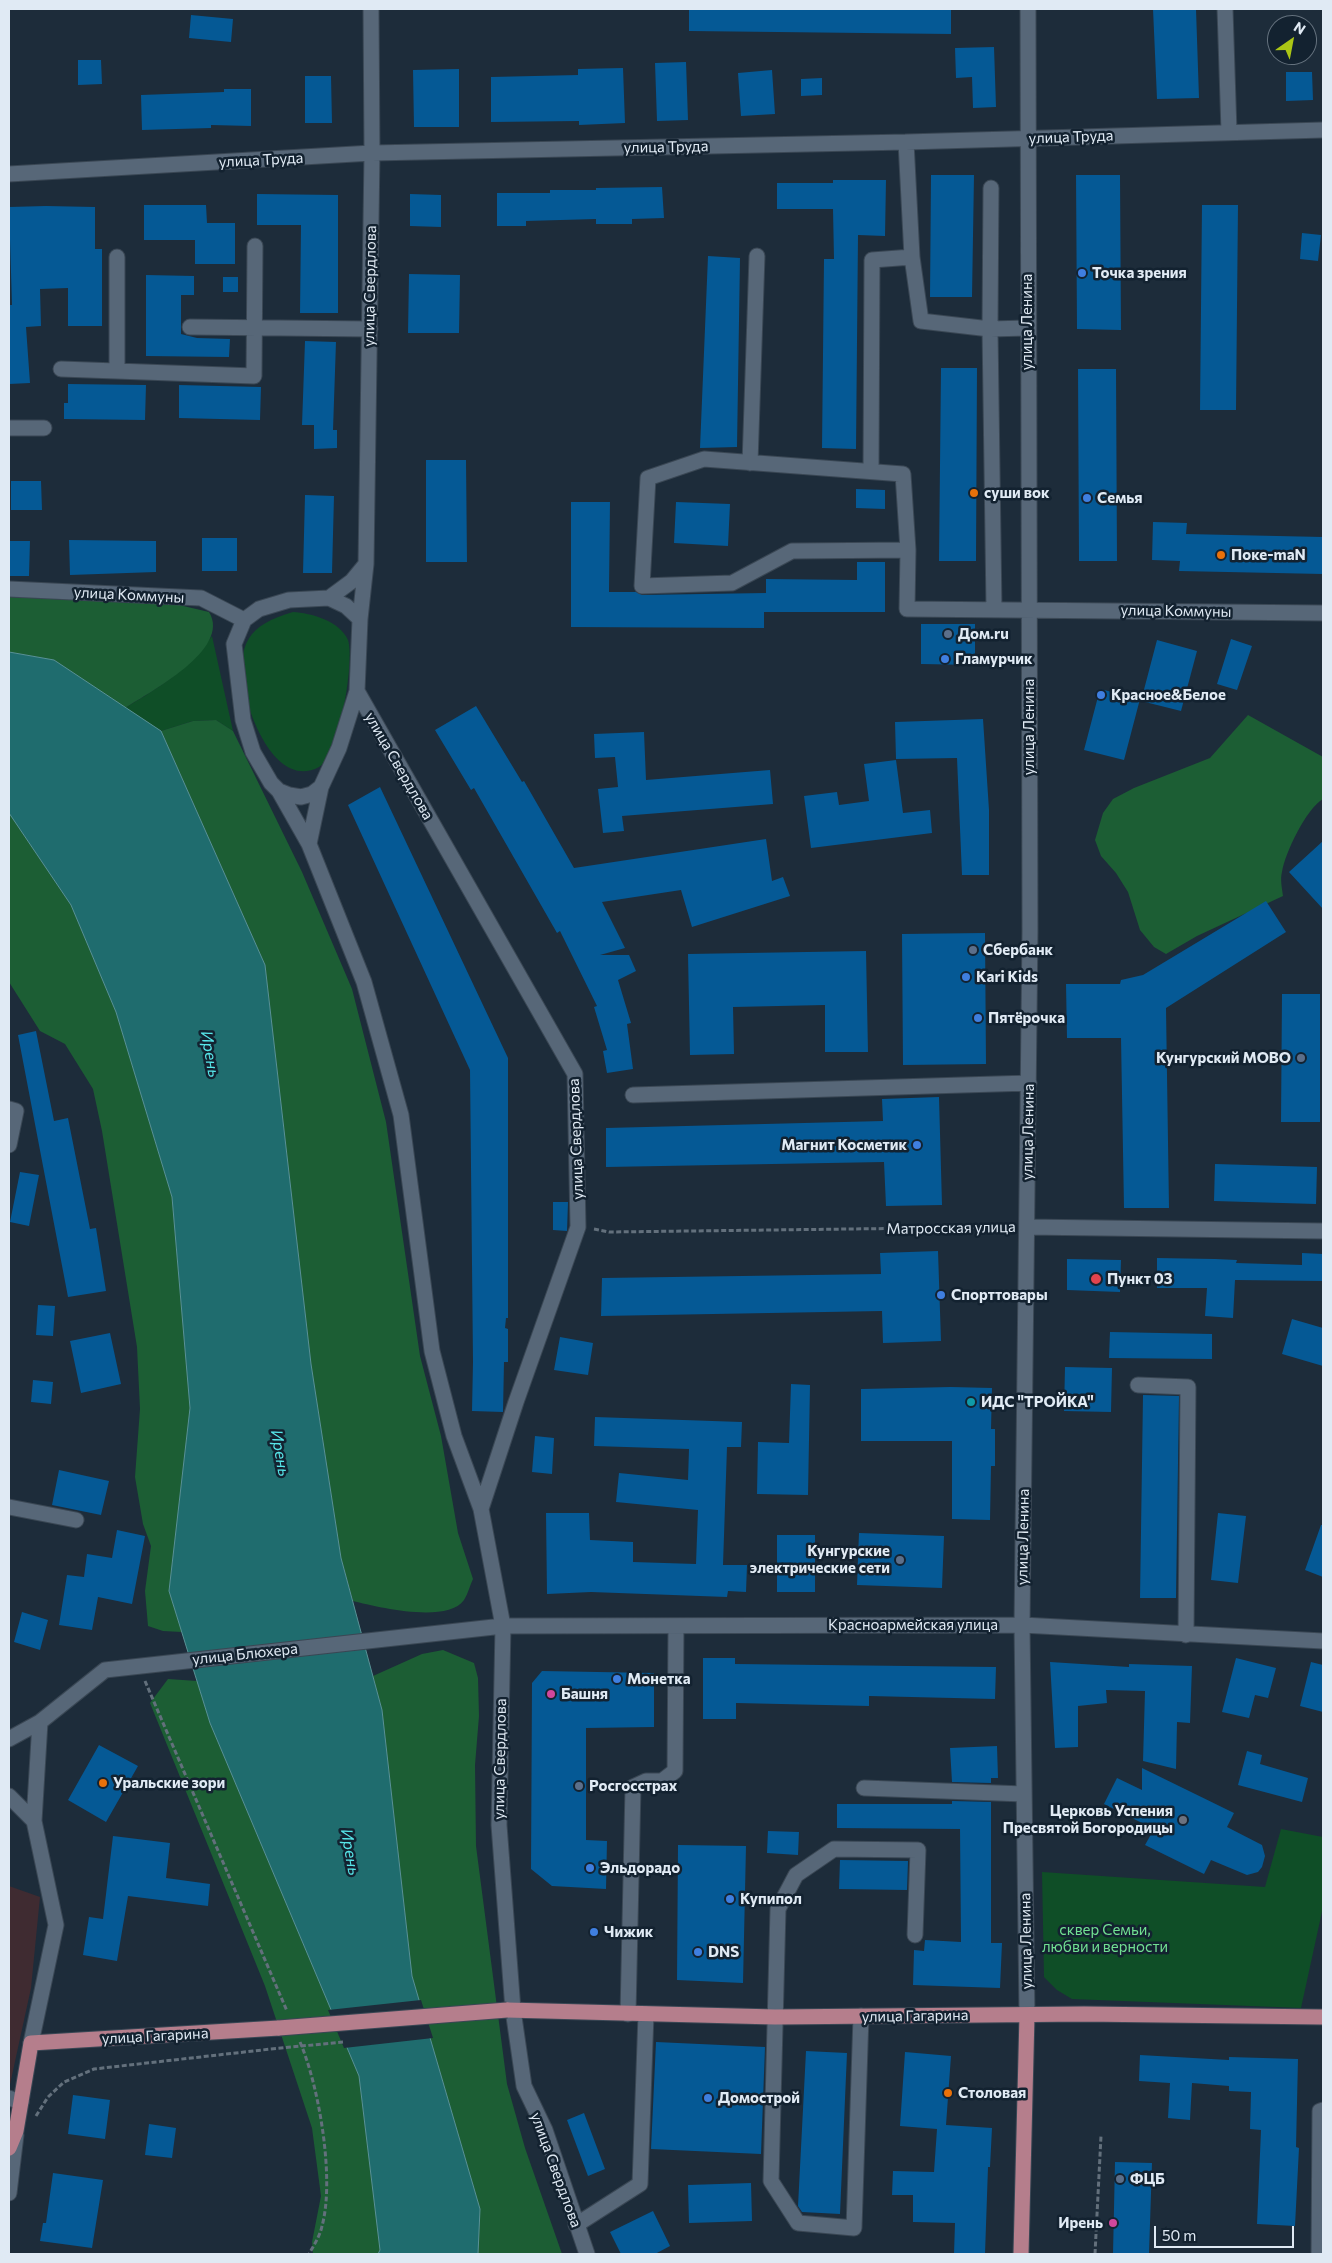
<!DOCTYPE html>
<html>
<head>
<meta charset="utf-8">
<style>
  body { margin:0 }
  #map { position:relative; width:1332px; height:2263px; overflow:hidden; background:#1d2c3a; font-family:Commissioner,sans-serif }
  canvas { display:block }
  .frame { position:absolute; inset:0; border:10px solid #e0eaf4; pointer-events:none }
  .north { position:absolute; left:1267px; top:15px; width:50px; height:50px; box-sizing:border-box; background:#132230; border:1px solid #65727e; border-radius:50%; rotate:33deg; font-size:14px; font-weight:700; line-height:20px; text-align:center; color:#e0eaf4 }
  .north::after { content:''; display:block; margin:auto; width:18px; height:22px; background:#abc615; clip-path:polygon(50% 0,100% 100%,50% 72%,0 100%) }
  .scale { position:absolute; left:1154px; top:2226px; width:140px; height:22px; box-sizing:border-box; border:2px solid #e0eaf4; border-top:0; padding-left:6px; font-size:15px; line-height:18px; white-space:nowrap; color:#e0eaf4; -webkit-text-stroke:4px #132230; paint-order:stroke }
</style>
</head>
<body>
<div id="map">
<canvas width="1332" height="2263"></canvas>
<div class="frame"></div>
<div class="north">N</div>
<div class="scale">50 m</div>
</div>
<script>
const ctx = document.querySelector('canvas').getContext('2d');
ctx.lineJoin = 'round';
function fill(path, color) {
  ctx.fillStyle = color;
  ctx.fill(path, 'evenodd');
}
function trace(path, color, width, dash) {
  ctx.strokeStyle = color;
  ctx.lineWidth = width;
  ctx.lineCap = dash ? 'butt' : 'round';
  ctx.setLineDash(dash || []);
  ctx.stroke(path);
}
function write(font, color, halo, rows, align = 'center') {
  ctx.font = font + ' Commissioner,sans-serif';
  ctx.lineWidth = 5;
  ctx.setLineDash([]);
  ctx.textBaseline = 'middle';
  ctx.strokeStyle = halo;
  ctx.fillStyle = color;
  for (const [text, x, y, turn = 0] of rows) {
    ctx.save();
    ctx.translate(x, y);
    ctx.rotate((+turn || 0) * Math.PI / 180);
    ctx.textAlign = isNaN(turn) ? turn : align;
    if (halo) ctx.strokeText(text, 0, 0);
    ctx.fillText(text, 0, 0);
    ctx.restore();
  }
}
fill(new Path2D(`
  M9 1886 40 1897 31 1988 9 2089Z`), '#3f2b31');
fill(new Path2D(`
  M293 612C311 613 340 621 348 640 355 661 339 757 319 767 278 789 250 720 245 691 236 644 248 625 293 612Z
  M212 636 233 731 216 720 193 721 161 731 125 708C163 685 185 672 212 636Z
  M1281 1829 1323 1837V1907L1301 2008 1072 1999 1057 1990 1044 1977 1042 1872 1265 1887Z`), '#0f4e27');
fill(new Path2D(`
  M9 597 179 605 209 612C232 649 150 692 125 708L54 660 9 652Z
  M1248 715 1323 757V799C1306 809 1285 853 1282 872 1280 879 1282 888 1283 896L1197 936 1166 954 1154 947 1140 930 1128 892 1116 873 1101 856 1095 840 1103 813 1113 799 1134 788 1210 758Z
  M216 720 233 731 302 872 352 989 386 1122 420 1356 441 1436 458 1533 473 1579C470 1585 468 1594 464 1600 447 1624 377 1607 353 1601L341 1558 311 1364 265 965 161 731 193 721Z
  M9 813 71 905 116 1012 172 1197 190 1408 169 1591 182 1632 163 1631 148 1626 145 1591 151 1546 143 1524 135 1477 140 1409 137 1347 102 1131 93 1089 65 1044 40 1031 9 982Z
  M443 1650 474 1663 478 1678 479 1716 475 1765 476 1846 507 2084 525 2148 562 2254H478L480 2209 412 1976 382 1710 373 1676 422 1654Z
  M168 1679 197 1681 210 1723 359 2076 380 2250 378 2254H313L312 2242 321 2196 312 2128 265 1986 150 1703Z`), '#1c5e34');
const water = new Path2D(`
  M9 652 54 660 161 731 265 965 311 1364 341 1558 382 1710 412 1976 480 2209 478 2254H378L380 2250 359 2076 210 1723 169 1591 190 1408 172 1197 116 1012 71 905 9 813Z`);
fill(water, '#1f6c6e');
trace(water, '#599296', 1);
fill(new Path2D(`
  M421 2000 433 2038 344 2048 328 2010Z`), '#1d2c3a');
fill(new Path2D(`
  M689 9H951V34L689 31Z
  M1153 9H1196L1199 98 1157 99Z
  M191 15 233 19 231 42 189 38Z
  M994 47 996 107 973 108 972 77 956 78 955 48Z
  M78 60H101L102 84 78 85Z
  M686 62 688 120 657 121 655 63Z
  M623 68 625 123 579 125V121L491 122V77L578 75V69Z
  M459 69V127H414L413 70Z
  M772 70 775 114 741 116 738 73Z
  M1286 72H1312L1313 100 1286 101Z
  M305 76H331L332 123H305Z
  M822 78V95L801 96V79Z
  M224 89H251V126L211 125V128L142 130 141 95 224 92Z
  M931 175H974L972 297H930Z
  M1076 175H1120L1121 330 1077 329Z
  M833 180H886L885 236 858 235 856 449 822 448 824 259H834L833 209H777V183H833Z
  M662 187 664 218 632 219V224H596V219L526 221V226H497V193H550V190H596V188Z
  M257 194 338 195V313H300L301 225H257Z
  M410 194 441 195V227L410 226Z
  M144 205H206L207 223H235V264H195V240H144Z
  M1202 205H1238L1236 410H1200Z
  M46 206 95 207V249H102V326H68V288L40 289 41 326 26 327 30 383 9 384V305H12L9 207Z
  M1302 233 1321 235 1318 261 1300 259Z
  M708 256 740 258 737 447 700 448Z
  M409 274 460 275 459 333H408Z
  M146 275 194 276V295H181V334L197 338 230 339 229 357 146 356Z
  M223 277H238V292H223Z
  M305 341 336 342 333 430H337V448L314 449V425H302Z
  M941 368H977L976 561H939Z
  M1078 369H1116L1117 561H1079Z
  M68 384 146 385 145 420 64 419V403H68Z
  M179 385 261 387 260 420 179 418Z
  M426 460H466L467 562H426Z
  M11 481H41L42 510H11Z
  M856 489 885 490V509L856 508Z
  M305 495 334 496 332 573H303Z
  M571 502H610L609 592H636L642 595 766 593V579L857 580V562H885V612H764V628L571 627Z
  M676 502 730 504 728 546 674 543Z
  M1153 522 1187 523 1186 534 1323 537V574L1179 571 1180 561 1152 560Z
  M202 538H237V571H202Z
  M69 540 156 541V572L70 575Z
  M9 541H30L29 576H9Z
  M921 624H975V665L921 664Z
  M1231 639 1252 646 1237 690 1217 684Z
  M1157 640 1197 651 1181 711 1141 701Z
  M1100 689 1140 699 1124 760 1084 750Z
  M476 706 522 782 524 781 574 868 766 839 772 881 783 877 790 896 692 927 681 890 602 902 625 948 600 955H629L636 971 618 980 631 1023 627 1024 633 1069 607 1073 603 1051 607 1050 594 1007 597 1006 560 931 557 933 474 788 471 790 435 730Z
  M983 719 989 810V875H962L957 758 896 759 895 722Z
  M644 732 646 780 770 770 773 804 622 816 624 831 603 833 598 789 618 787 615 757 595 758 594 734Z
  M896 760 903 813 930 810 932 833 811 848 804 796 837 792 839 805 869 801 864 764Z
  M380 787 508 1058V1318H506L505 1328 508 1329V1362H504L503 1412 472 1411 473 1362 470 1070 348 805Z
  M1323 841V909L1289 872Z
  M1266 901 1286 932 1166 1008 1169 1208H1124L1121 1038H1067L1066 984H1120L1121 980 1143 975Z
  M985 933 986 1064 903 1065 902 934Z
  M866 951 868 1052H825V1005L733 1007 734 1054 690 1055 688 954Z
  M1282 994H1320V1122H1281Z
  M36 1031 54 1121 68 1118 90 1229 96 1228 106 1291 68 1297 18 1035Z
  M939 1097 942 1205 886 1206 884 1162 606 1167V1128L883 1121 882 1099Z
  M1215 1164 1317 1167 1316 1204 1214 1201Z
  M20 1172 39 1175 29 1226 10 1222Z
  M553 1202H568L567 1231 553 1230Z
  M938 1251 941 1341 883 1343 882 1311 601 1316 602 1278 881 1274 880 1253Z
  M1302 1253 1323 1254V1281L1235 1280 1233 1318 1205 1316 1207 1288H1157V1258L1215 1259 1237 1260 1236 1263 1302 1265Z
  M1067 1259 1121 1260 1120 1292 1067 1290Z
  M38 1305 55 1306 53 1336 36 1335Z
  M1292 1319 1323 1328V1366L1282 1354Z
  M1110 1332 1212 1334V1359L1109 1358Z
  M110 1333 121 1384 81 1393 70 1341Z
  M560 1337 593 1343 588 1375 554 1370Z
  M1065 1367 1112 1368 1111 1412 1064 1411Z
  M33 1380 53 1382 51 1404 31 1402Z
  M791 1384 810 1385 808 1495 757 1494 758 1442 789 1443Z
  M951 1387 992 1388 991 1429H995V1466H991L990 1520 952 1519V1441H861V1389Z
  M1143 1395 1179 1396 1176 1598H1140Z
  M595 1417 742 1422 741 1447H727L723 1565H747L746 1592 728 1591 727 1597 591 1592 547 1594 546 1513H589L590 1540 633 1542V1562L696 1564 698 1510 616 1502 619 1473 688 1480 689 1449 594 1446Z
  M535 1436 554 1438 552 1474 532 1472Z
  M59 1470 109 1481 101 1515 52 1505Z
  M1218 1513 1246 1516 1238 1583 1211 1580Z
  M1321 1525H1323V1577L1305 1570Z
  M117 1530 145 1536 132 1604 98 1597 92 1630 59 1625 67 1575 84 1577 87 1554 112 1558Z
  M859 1533 944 1536 942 1588 857 1585Z
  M777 1535H815V1592H777Z
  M22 1612 48 1620 40 1650 14 1642Z
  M703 1658H735V1664L996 1667 995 1699 869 1696V1706L736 1703V1719H703Z
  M1236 1658 1276 1668 1268 1698 1255 1695 1249 1718 1222 1712Z
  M1050 1662 1129 1667V1664L1192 1666 1190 1723 1177 1722 1176 1769 1143 1761 1145 1691 1106 1690 1107 1703 1078 1706V1747L1055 1748Z
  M1311 1662 1323 1665V1712L1300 1706Z
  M542 1671 654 1673V1727L586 1728V1840L607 1841 606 1889 552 1886 531 1869 532 1683Z
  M99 1745 138 1766 106 1822 68 1800Z
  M997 1746 998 1778H991V1783L952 1782 950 1748Z
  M1247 1751 1262 1755 1260 1764 1308 1778 1302 1802 1238 1785Z
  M1142 1768 1234 1813 1227 1827 1262 1845 1265 1856 1262 1867 1258 1872 1247 1875 1211 1860 1204 1874 1145 1845 1154 1829 1104 1804 1117 1778 1142 1790Z
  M952 1801 991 1802V1943H1002L1000 1988 913 1985 914 1950 924 1951 925 1940 961 1942 960 1829 837 1828V1804H952Z
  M768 1831 799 1832 798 1855 767 1853Z
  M113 1836 170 1843 166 1878 210 1884 208 1906 128 1896 117 1961 83 1955 89 1917 103 1919Z
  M678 1845 746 1846 743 1983 677 1980Z
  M840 1860 908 1861 907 1890 839 1889Z
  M656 2042 765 2047 761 2154 651 2149Z
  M806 2051 847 2053 840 2214 802 2212 798 2206Z
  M905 2052 951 2056 946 2125 992 2128 990 2167H988L985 2254H954L955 2223 913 2222V2195H892L893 2171 934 2172 937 2129 900 2126Z
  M1140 2055 1229 2060V2057L1298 2059 1296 2147 1299 2148 1295 2226 1257 2224 1261 2130 1250 2129 1251 2092 1229 2091V2086L1192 2083 1190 2120 1168 2118 1170 2083 1139 2081Z
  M73 2095 110 2100 105 2139 68 2134Z
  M584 2113 605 2169 588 2176 567 2120Z
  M149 2124 176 2128 172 2158 145 2155Z
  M1115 2162 1152 2163 1149 2254H1113Z
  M53 2173 103 2180 92 2248 40 2241 43 2223H46Z
  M751 2183 752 2221 689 2223 688 2185Z
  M653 2211 670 2246 655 2254H621L610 2232Z`), '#055995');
const minor = new Path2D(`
  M1225 9 1229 132
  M906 142 912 257
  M9 174 372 153 906 142 1323 130
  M991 188 990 329 1027 328
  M117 257V371
  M190 327 370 329
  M61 369 254 376 255 246
  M9 428H44
  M750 463 757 256
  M871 471 872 260 912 257 921 321 990 329 994 609
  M908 550 903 474 704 459 648 478 642 586 732 583 792 551 908 550 907 609 1323 613
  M9 589 201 598 244 620
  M329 598 346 606 360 619 357 691 339 748 321 787 312 794 301 797 289 795 279 791 271 783 253 752 243 720 234 644 244 620 259 609 289 600Z
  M329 598 352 581 366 564
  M360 619 366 564 372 153 371 9
  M357 691 575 1074 578 1227 516 1402 481 1509
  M279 791 309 844 364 982 401 1115 432 1351 454 1436 481 1509 503 1626 499 1825 513 2010 524 2086 545 2130 587 2254
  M309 844 321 787
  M633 1095 1029 1083
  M9 1109 16 1111 9 1145
  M1027 1227 1323 1231
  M1138 1385 1188 1387 1186 1635
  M9 1507 76 1520
  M9 1739 40 1722 105 1670 503 1626 1022 1625 1323 1641
  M864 1788 1024 1794
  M9 1796 34 1821
  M628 2014 633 1787 646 1781H662L675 1771 676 1626
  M1027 2015 1022 1625 1030 931 1028 9
  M861 2016 854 2228 798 2223 771 2181 778 1909 796 1875 834 1849 918 1850 915 1935
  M31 2043 56 1925 34 1821 40 1722
  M9 2098 21 2102
  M9 2193 16 2135
  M576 2225 640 2184 646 2014
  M1319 2254 1320 2111 1323 2110`);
const major = new Path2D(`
  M507 2010 775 2017 1084 2014 1323 2017
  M9 2148 16 2131 31 2043 279 2028
  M1021 2254 1027 2015`);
trace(minor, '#3a4754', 17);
trace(major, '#3a4754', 17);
trace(new Path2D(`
  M594 1229 609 1232 1010 1227
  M145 1681 287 2011
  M300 2042C319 2086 335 2179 322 2226 320 2236 314 2245 309 2254
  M36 2116 48 2097 64 2082 94 2069 271 2049
  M1095 2254 1101 2136`), '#63707c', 3, [5, 2.5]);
trace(minor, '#576778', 15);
trace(major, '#b57e8c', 15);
const majorBridge = new Path2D(`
  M279 2028 507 2010`);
trace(majorBridge, '#3a4754', 17, []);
trace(new Path2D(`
  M271 2049 343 2042`), '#63707c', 3, [5, 2.5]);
trace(majorBridge, '#b57e8c', 15);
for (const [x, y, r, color] of [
  [1082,273,5,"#3f7fe0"],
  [974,493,5,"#e8710a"],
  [1087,498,5,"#3f7fe0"],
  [1221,555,5,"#e8710a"],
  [948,634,5,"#5c6f8a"],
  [945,659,5,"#3f7fe0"],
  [1101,695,5,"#3f7fe0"],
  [973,950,5,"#5c6f8a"],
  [966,977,5,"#3f7fe0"],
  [978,1018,5,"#3f7fe0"],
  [1301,1058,5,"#5c6f8a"],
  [917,1145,5,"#3f7fe0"],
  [1096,1279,6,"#e0444e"],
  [941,1295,5,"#3f7fe0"],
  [971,1402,5,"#0f9aa8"],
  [900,1560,5,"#5c6f8a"],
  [617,1679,5,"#3f7fe0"],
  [551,1694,5,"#d1479c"],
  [103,1783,5,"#e8710a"],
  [579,1786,5,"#5c6f8a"],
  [1183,1820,5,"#6b7280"],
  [590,1868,5,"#3f7fe0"],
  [730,1899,5,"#3f7fe0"],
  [594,1932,5,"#3f7fe0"],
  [698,1952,5,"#3f7fe0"],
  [948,2093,5,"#e8710a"],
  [708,2098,5,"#3f7fe0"],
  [1120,2179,5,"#5c6f8a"],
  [1113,2223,5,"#d1479c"]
]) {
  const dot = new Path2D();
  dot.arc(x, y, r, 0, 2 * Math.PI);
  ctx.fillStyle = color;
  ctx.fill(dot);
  trace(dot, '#132230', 2);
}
write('15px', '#e0eaf4', '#132230', [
  ["улица Труда",1071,137,-2],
  ["улица Труда",666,147,-1],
  ["улица Труда",261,160,-3],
  ["улица Свердлова",370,286,-89],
  ["улица Ленина",1027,322,-90],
  ["улица Коммуны",129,595,3],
  ["улица Коммуны",1176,611,1],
  ["улица Ленина",1029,727,-90],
  ["улица Свердлова",399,766,60],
  ["улица Ленина",1028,1132,-89],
  ["улица Свердлова",576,1139,-92],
  ["Матросская улица",951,1228,-1],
  ["улица Ленина",1023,1537,-89],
  ["Красноармейская улица",913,1625],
  ["улица Блюхера",245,1654,-6],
  ["улица Свердлова",500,1759,-89],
  ["улица Ленина",1026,1941,-91],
  ["улица Гагарина",915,2016,-1],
  ["улица Гагарина",155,2036,-3],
  ["улица Свердлова",556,2170,70]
]);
write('bold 15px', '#e0eaf4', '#132230', [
  ["Точка зрения",1092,273],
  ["суши вок",984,493],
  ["Семья",1097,498],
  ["Поке-maN",1231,555],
  ["Дом.ru",958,634],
  ["Гламурчик",955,659],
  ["Красное&Белое",1111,695],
  ["Сбербанк",983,950],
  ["Kari Kids",976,977],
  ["Пятёрочка",988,1018],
  ["Кунгурский МОВО",1291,1058,"right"],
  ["Магнит Косметик",907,1145,"right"],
  ["Пункт 03",1107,1279],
  ["Спорттовары",951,1295],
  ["ИДС \"ТРОЙКА\"",981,1402],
  ["Кунгурские",890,1551,"right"],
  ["электрические сети",890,1568,"right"],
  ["Монетка",627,1679],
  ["Башня",561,1694],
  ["Уральские зори",113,1783],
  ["Росгосстрах",589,1786],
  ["Церковь Успения",1173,1811,"right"],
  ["Пресвятой Богородицы",1173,1828,"right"],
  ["Эльдорадо",600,1868],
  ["Купипол",740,1899],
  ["Чижик",604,1932],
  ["DNS",708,1952],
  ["Столовая",958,2093],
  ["Домострой",718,2098],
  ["ФЦБ",1130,2179],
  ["Ирень",1103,2223,"right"]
], 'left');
write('15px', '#71e092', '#132230', [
  ["сквер Семьи,",1105,1930],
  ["любви и верности",1105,1947]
]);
write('italic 16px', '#57e6e9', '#132230', [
  ["Ирень",210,1054,80],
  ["Ирень",280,1453,80],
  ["Ирень",350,1852,80]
]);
</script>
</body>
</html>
